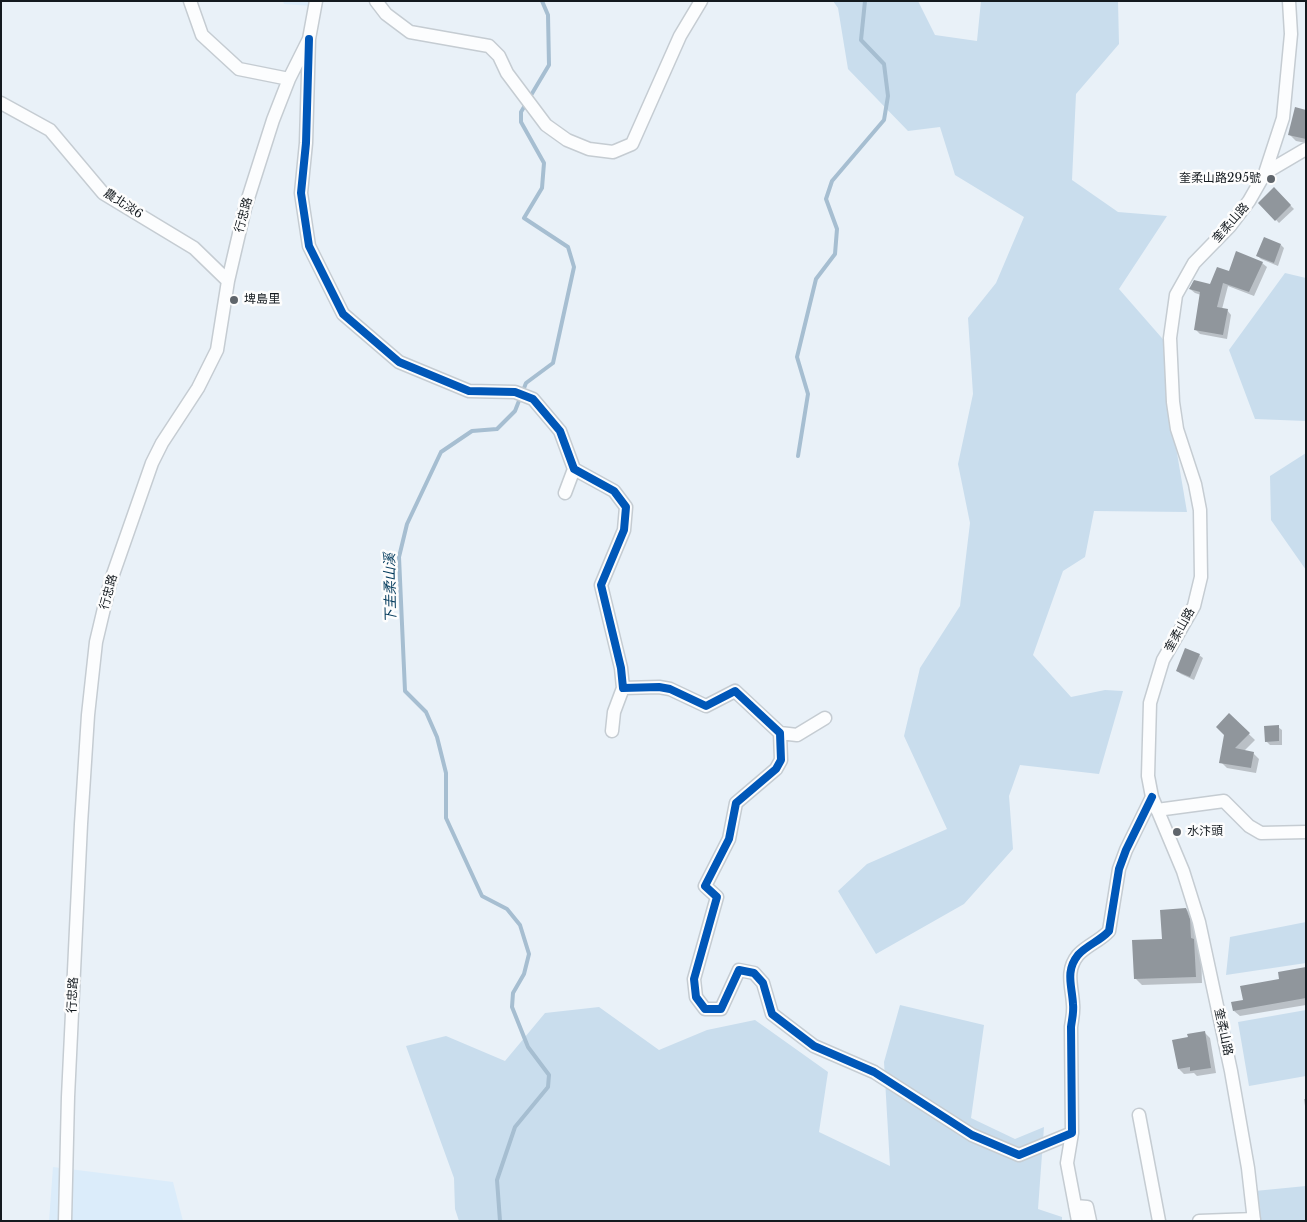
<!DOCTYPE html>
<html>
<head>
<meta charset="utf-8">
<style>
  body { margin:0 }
  #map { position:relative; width:1307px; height:1222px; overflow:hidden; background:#e9f1f8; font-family:"Libre Baskerville",serif }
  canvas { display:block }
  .frame { position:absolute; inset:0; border:2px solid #141a1f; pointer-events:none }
</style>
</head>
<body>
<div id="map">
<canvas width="1307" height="1222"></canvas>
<div class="frame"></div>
</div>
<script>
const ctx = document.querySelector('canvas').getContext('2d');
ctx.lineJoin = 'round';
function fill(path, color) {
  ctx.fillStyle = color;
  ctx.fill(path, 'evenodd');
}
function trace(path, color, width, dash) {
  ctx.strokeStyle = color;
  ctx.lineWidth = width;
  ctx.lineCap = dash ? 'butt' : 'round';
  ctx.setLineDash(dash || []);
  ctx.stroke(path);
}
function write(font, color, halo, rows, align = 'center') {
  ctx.font = font + ' "Libre Baskerville","Noto Sans TC",serif';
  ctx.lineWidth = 5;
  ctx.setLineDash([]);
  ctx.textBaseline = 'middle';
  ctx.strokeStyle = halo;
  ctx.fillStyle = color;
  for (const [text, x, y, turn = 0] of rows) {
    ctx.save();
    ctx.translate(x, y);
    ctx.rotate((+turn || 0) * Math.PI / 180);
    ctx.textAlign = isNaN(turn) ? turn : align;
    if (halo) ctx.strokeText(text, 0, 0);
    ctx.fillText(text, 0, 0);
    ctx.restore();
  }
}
fill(new Path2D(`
  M283 1H314L312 6 284 4Z
  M53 1167 173 1182 183 1221H49Z`), '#dbecfa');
fill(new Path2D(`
  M833 1H918L935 35 977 41 981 1H1118L1119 44 1076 94 1072 180 1118 212 1167 216 1119 289 1168 345 1169 406 1187 512 1094 511 1085 557 1063 571 1033 655 1071 697 1105 690 1123 691 1099 774 1020 765 1009 796 1013 849 964 904 876 954 838 891 867 864 947 829 904 736 920 668 960 606 970 523 958 464 973 394 968 318 996 283 1024 217 955 175 940 127 908 131 848 69 838 8Z
  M1285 273 1306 278V421L1255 419 1229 350Z
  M1306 453V570L1271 520 1270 476Z
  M1306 922V963L1226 975 1230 937Z
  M900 1005 984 1025 971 1118 1015 1139 1044 1127 1038 1209 1062 1217V1221H459L455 1209 454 1178 406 1046 446 1036 505 1061 545 1013 599 1007 659 1050 707 1030 755 1020 828 1072 819 1132 890 1166 884 1062Z
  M1306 1010V1076L1249 1086 1238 1022Z
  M1306 1186V1221H1257L1255 1191Z`), '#c9dded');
fill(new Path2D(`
  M1306 111V143L1296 141 1290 135Z
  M1274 189 1294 209 1279 223 1260 203Z
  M1281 245 1284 248 1278 266 1261 259 1258 256Z
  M1262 263 1267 267 1254 296 1228 286 1222 309 1227 310 1231 315 1227 339 1200 334 1195 329 1201 295 1195 293 1190 289 1211 285 1229 273Z
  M1199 655 1203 658 1194 680 1181 674 1177 671Z
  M1229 715 1255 740 1244 751 1253 753 1259 759 1256 773 1227 768 1221 762Z
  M1278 727 1282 730V745H1270L1266 741Z
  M1186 909 1193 916 1201 948 1202 983 1142 985 1135 978Z
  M1306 968V1005L1240 1016 1234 1011 1244 1001 1281 980Z
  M1204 1032 1210 1038 1216 1073 1197 1076 1194 1073 1184 1074 1179 1069 1189 1038Z
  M1304 1099H1306V1113Z`), '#0003');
trace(new Path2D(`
  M798 456 808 394 797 357 816 279 835 254 837 229 826 199 832 181 884 120 888 96 884 64 861 40 865 1
  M500 1221 497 1180 515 1127 548 1087 549 1075 528 1047 512 1007 513 993 524 974 529 954 520 925 507 909 482 896 446 818V773L437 737 426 712 405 691 399 557 407 524 441 452 472 431 497 429 515 411 526 383 553 363 574 267 568 247 524 218 542 188 544 163 521 122V112L549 65 548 15 542 1`), '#a6bed1', 4);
fill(new Path2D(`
  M1295 107 1306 110V139L1288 135Z
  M1274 187 1291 205 1275 221 1258 203Z
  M1264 237 1281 244 1274 263 1256 256Z
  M1236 251 1263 262 1249 292 1223 283 1217 307 1228 309 1223 335 1194 330 1200 292 1189 289 1194 280 1210 284 1217 267 1229 271Z
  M1185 648 1200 654 1190 677 1176 671Z
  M1229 713 1250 733 1235 748 1254 752 1251 768 1219 763 1224 735 1216 727Z
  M1279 725V741L1265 742 1264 726Z
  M1186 908 1190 919 1191 938 1194 939 1196 977 1134 979 1132 940 1162 939 1160 910Z
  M1306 967V998L1233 1011 1231 1002 1243 1000 1240 986 1279 979 1278 972Z
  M1205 1031 1211 1068 1190 1071V1067L1178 1069 1172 1040 1188 1037 1187 1034Z`), '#90969c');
const minor = new Path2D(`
  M190 1 202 35 239 69 289 79
  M376 1 386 14 410 32 489 46 499 56 507 73 546 125 567 140 589 149 613 152 632 144 680 36 701 1
  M309 39 306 143 301 193 309 246 343 314 399 362 469 391 515 392 533 399 560 431 574 469 614 491 626 507 624 530 601 585 621 668 623 688 659 687 670 689 706 706 735 691 780 733 781 760 776 769 736 803 729 839 705 886 717 897 694 979 696 997 705 1009H721L739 970 754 973 763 983 772 1014 814 1046 874 1072 972 1135 1019 1155 1072 1133 1071 1027C1072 1019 1074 1012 1073 1004 1072 986 1065 971 1078 955 1087 945 1100 941 1109 931L1119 869 1126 850 1152 797
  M1 103 50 130 103 193 194 248 228 281
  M1265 173 1306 149
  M565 493 574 469
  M612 731 614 712 623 688
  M780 733 797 735 825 718
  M1157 810 1224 801 1249 826 1261 833 1306 832
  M1139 1115 1159 1221
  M1072 1133 1067 1163 1078 1221
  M1075 1206 1087 1207 1090 1221
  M65 1221 68 1097 81 824 88 715 96 642 110 583 152 463 162 443 198 388 217 350 228 281 245 208 273 120 289 79 309 39 316 1
  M1199 1221 1254 1219
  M1254 1221 1248 1168 1231 1071 1199 922 1183 871 1152 797 1148 776 1150 703 1163 660 1194 606 1201 577 1200 510 1195 484 1177 429 1173 402 1170 338 1176 295 1194 263 1230 226 1249 201 1265 173 1283 118 1291 34 1289 1`);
trace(minor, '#c5ccd2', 15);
trace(minor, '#fcfdfe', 12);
trace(new Path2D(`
  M309 39 306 143 301 193 309 246 343 314 399 362 469 391 515 392 533 399 560 431 574 469 614 491 626 507 624 530 601 585 621 668 623 688 659 687 670 689 706 706 735 691 780 733 781 760 776 769 736 803 729 839 705 886 717 897 694 979 696 997 705 1009H721L739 970 754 973 763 983 772 1014 814 1046 874 1072 972 1135 1019 1155 1072 1133 1071 1027C1072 1019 1074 1012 1073 1004 1072 986 1065 971 1078 955 1087 945 1100 941 1109 931L1119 869 1126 850 1152 797`), '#0057b8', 8);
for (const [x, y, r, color] of [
  [1271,179,5,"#5f656b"],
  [234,300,5,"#5f656b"],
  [1177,832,5,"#5f656b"]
]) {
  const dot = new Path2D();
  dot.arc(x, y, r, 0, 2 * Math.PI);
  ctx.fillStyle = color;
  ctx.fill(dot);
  trace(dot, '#fdfdfd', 2);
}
write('12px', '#141a1f', '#fdfdfd', [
  ["奎柔山路295號",1261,179,"right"],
  ["埤島里",244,300],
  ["水汴頭",1187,832]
], 'left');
write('12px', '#141a1f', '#fdfdfd', [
  ["農北淡6",123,204,33],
  ["行忠路",244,215,-75],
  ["奎柔山路",1231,223,-49],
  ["行忠路",109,592,-75],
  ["奎柔山路",1180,630,-61],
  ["行忠路",73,995,-87],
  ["奎柔山路",1223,1032,78]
]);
write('italic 14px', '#00395b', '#fdfdfd', [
  ["下圭柔山溪",391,588,-91]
]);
</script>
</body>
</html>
